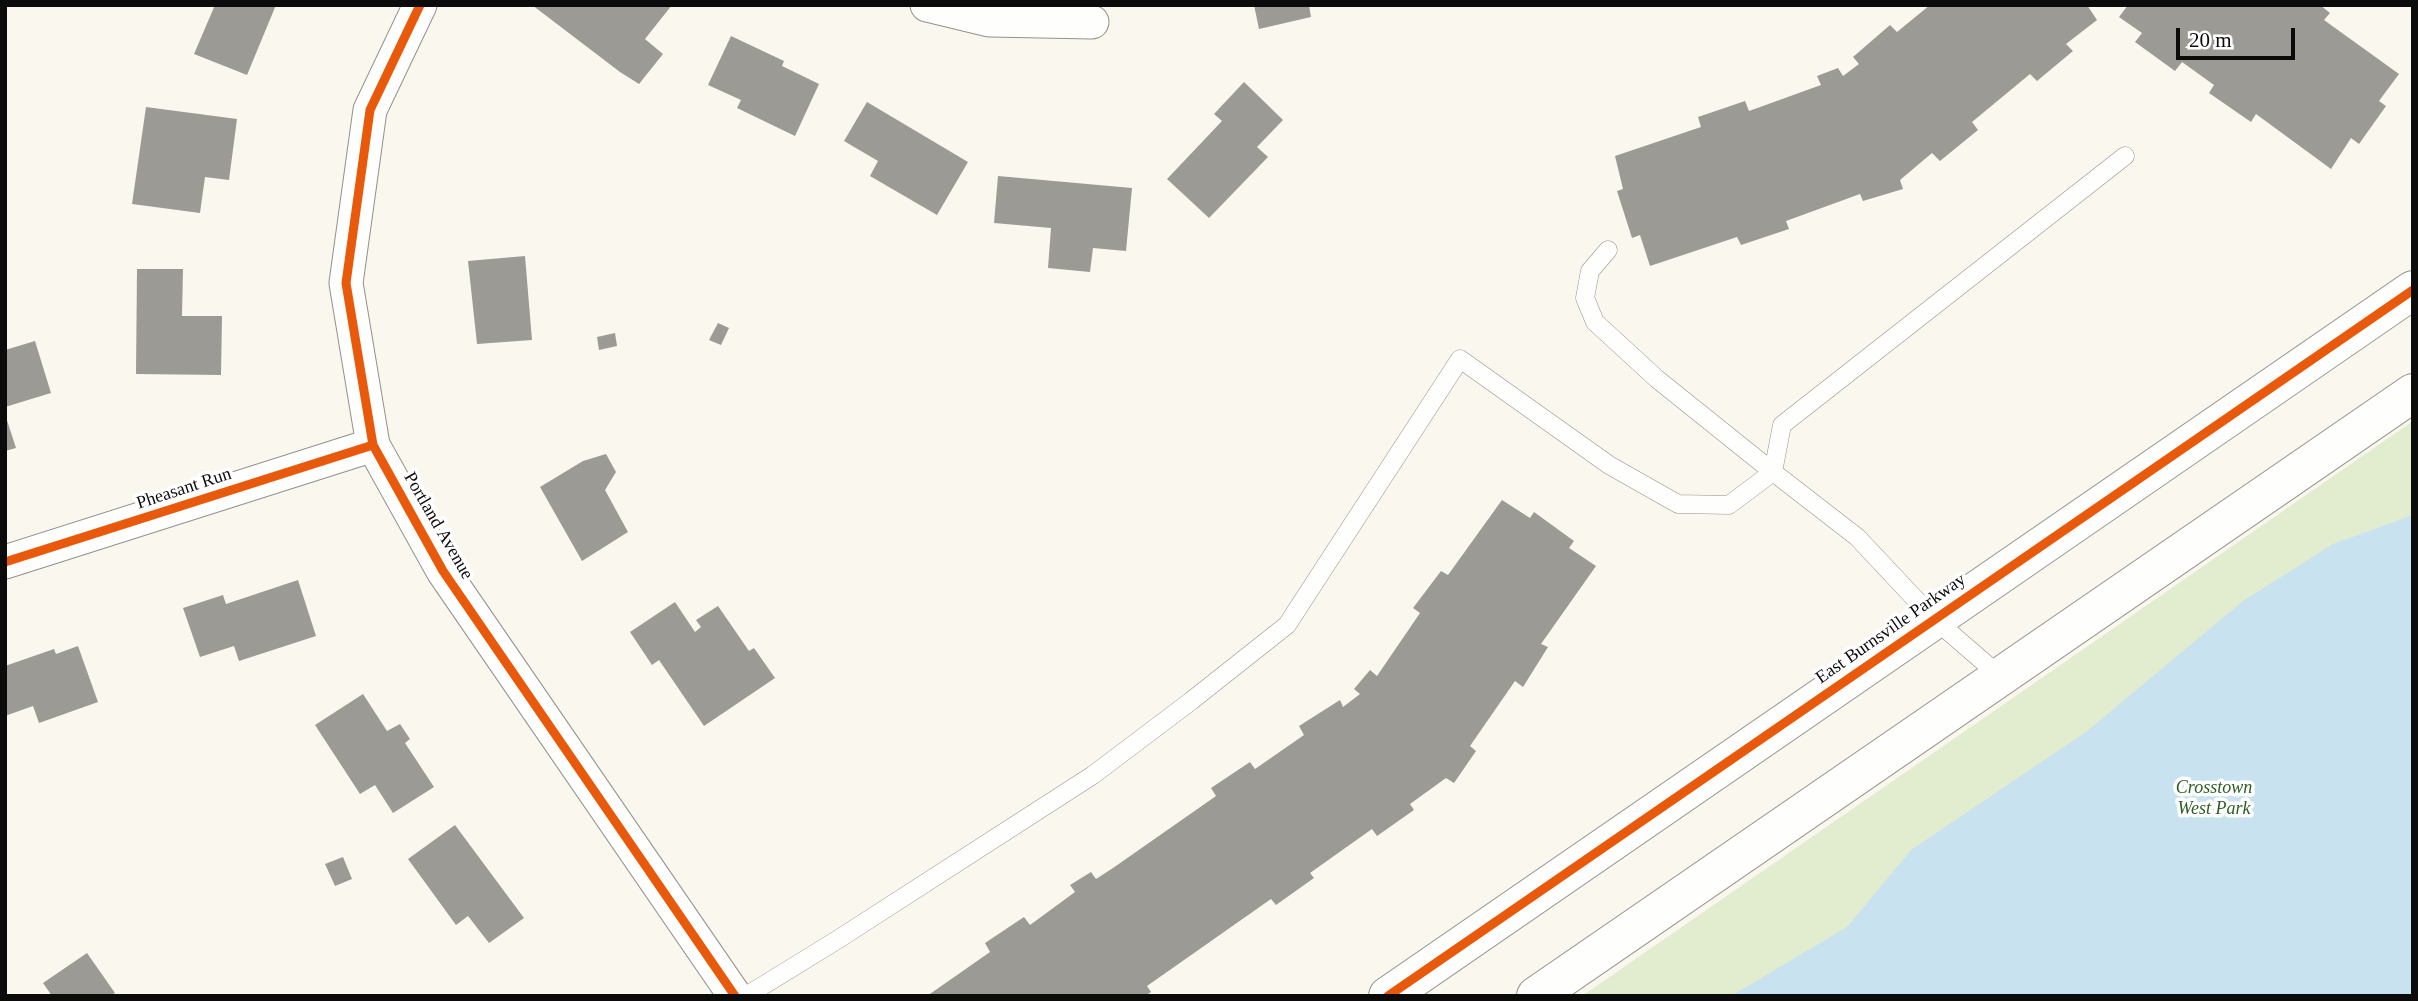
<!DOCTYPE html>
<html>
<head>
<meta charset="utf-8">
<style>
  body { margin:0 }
  #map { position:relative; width:2418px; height:1001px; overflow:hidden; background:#faf7ee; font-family:Georgia,serif }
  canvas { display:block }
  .frame { position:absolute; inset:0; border:7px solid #0b0b0b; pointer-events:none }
  .scale { position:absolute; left:2176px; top:28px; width:119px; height:32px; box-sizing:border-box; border:4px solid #0b0b0b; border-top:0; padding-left:9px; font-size:21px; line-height:24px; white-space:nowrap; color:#0b0b0b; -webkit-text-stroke:5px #fff; paint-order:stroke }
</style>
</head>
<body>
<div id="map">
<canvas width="2418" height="1001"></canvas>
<div class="frame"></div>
<div class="scale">20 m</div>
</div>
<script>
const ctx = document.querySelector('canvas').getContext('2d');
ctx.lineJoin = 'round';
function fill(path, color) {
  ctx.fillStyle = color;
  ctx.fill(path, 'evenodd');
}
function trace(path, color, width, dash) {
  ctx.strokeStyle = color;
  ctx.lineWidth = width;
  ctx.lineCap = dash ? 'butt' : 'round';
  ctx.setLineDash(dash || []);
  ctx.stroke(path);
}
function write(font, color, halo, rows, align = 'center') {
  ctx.font = font + ' Georgia,serif';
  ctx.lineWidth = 7;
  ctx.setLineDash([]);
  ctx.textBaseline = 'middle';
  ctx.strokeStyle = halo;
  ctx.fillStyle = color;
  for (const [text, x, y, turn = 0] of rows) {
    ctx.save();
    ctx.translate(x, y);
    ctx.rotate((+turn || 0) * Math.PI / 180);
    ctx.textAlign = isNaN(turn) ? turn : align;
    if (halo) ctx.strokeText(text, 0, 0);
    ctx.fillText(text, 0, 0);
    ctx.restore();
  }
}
fill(new Path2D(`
  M2413 421V996H1582Z`), '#e2edd0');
fill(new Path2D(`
  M2413 515V996H1731L1847 927 1911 850 2086 732 2243 601 2333 544Z`), '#c8e2f0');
fill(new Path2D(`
  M215 5H276L247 75 194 54Z
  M532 5H672L645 39 663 54 639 84 620 72Z
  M1254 5H1309L1311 17 1259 29Z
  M1930 5H2087L2097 20 2066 44 2073 51 2037 81 2030 74 1972 122 1978 130 1940 161 1932 153 1900 180 1903 189 1863 201 1860 194 1786 221 1789 229 1741 245 1737 237 1650 266 1640 235 1632 238 1617 191 1623 189 1615 156 1701 127 1698 117 1745 101 1749 111 1821 85 1817 76 1838 68 1843 76 1859 64 1853 57 1890 25 1897 32Z
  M2128 5H2320L2330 13 2324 20 2399 74 2379 101 2386 106 2359 144 2351 138 2331 169 2256 114 2251 122 2209 93 2214 85 2182 62 2175 71 2135 42 2142 33 2119 17Z
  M731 36 784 61 782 66 819 84 795 136 737 108 741 100 708 85Z
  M1244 82 1283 120 1257 147 1268 157 1209 218 1167 179 1222 121 1214 114Z
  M867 102 968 162 937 215 870 176 878 161 844 141Z
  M146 107 237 119 229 180 205 177 200 213 132 204Z
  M998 176 1132 188 1126 251 1093 248 1090 272 1048 268 1051 228 994 223Z
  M525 256 532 340 477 344 468 261Z
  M137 269H183L182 316H222L221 375 136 374Z
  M718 323 729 328 721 345 709 340Z
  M615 333 617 346 599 350 597 337Z
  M35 341 51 393 5 407V350Z
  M5 414 16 448 5 451Z
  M606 454 616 472 605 490 628 532 582 561 540 487 583 461Z
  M1502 500 1530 518 1534 512 1574 541 1569 548 1596 566 1541 644 1548 647 1523 687 1515 681 1470 746 1476 751 1454 783 1446 778 1410 804 1414 810 1377 836 1372 829 1310 873 1314 878 1276 905 1271 899 1147 986 1151 992 1145 996H927L990 952 985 943 1024 917 1030 925 1075 892 1070 885 1091 872 1096 879 1113 868 1216 796 1211 788 1250 762 1255 769 1304 735 1299 726 1340 700 1343 707 1360 694 1354 689 1370 670 1377 676 1420 613 1413 608 1441 571 1448 575Z
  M298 580 316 636 239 661 234 646 200 657 183 608 223 595 226 604Z
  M675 602 695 632 701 627 696 620 718 606 749 651 754 648 775 678 704 726 659 660 652 665 630 632Z
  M78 646 98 702 39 723 33 706 5 716V666L54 649 56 654Z
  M363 694 387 731 400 724 410 739 405 743 434 787 393 813 375 785 360 794 315 725Z
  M455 825 524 918 489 943 468 916 456 925 408 859Z
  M343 857 352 879 335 886 325 864Z
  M87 953 115 993 109 996H52L43 983Z`), '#9c9a95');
const service = new Path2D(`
  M1608 250 1590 271 1585 298 1595 322 1657 379 1773 472 1782 425 2125 156
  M746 996 837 940 1093 775 1191 701 1287 625 1460 359 1609 465 1678 504 1729 505 1773 472 1857 537 1934 619 2000 676`);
const minor = new Path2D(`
  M420 5 370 110 346 283 373 445 443 571 735 996
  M927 5 989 20 1092 22
  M5 562 373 445`);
const tertiary = new Path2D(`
  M1388 996 2413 290
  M1536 996 2413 393`);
trace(service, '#93918d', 19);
trace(minor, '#93918d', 35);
trace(tertiary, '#93918d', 40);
trace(service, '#fefefc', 18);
trace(minor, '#fefefc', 33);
trace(tertiary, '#fefefc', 38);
trace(new Path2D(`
  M420 5 370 110 346 283 373 445 443 571 735 996
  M5 562 373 445
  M1388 996 2413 290`), '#e8590c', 9);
write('18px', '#0b0b0b', '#fff', [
  ["Pheasant Run",184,489,-18],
  ["Portland Avenue",438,526,60],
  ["East Burnsville Parkway",1891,629,-35]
]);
write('italic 18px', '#2c5d21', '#fff', [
  ["Crosstown",2214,788],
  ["West Park",2214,809]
]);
</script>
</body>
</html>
